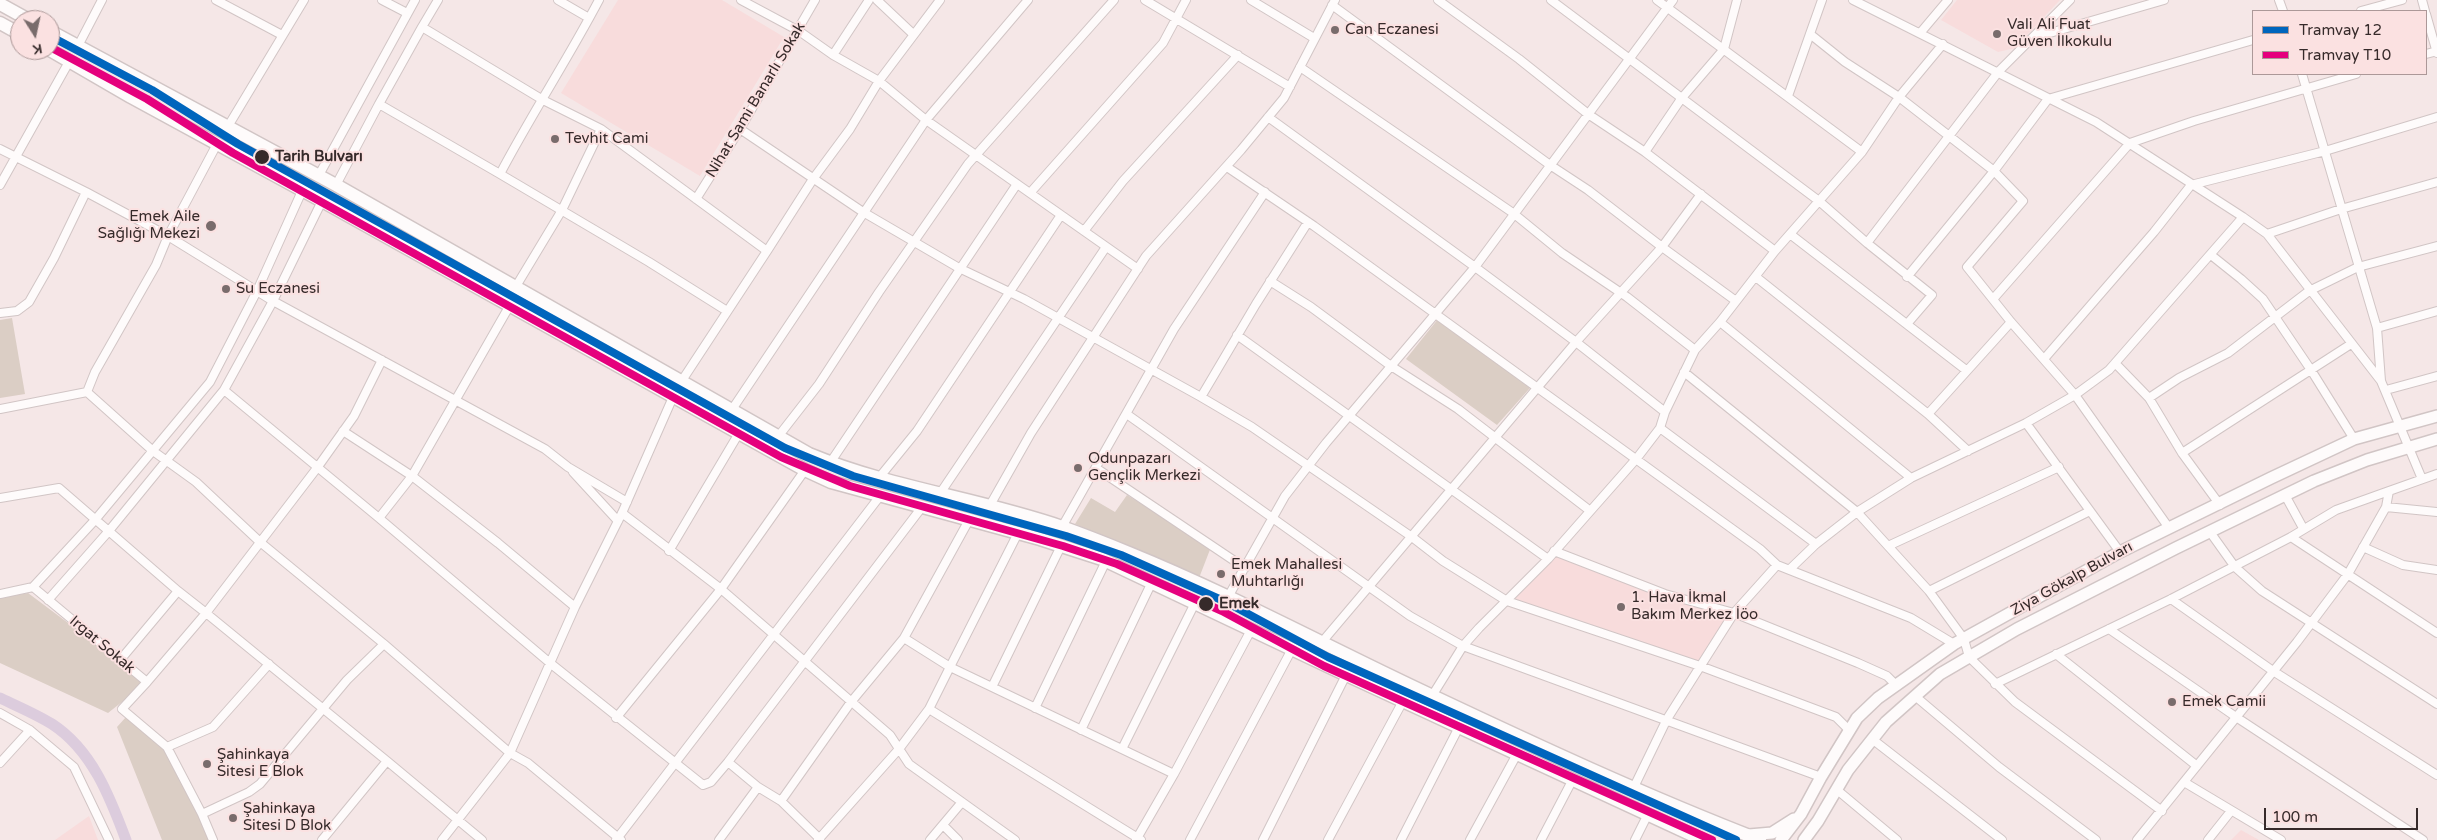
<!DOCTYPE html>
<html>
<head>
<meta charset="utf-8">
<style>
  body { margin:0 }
  #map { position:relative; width:2437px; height:840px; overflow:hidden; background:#f5e7e7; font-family:"Varela Round",sans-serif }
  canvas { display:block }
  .legend { position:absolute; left:2252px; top:10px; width:175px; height:65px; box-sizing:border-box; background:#fbe1e1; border:1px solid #ac9898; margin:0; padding:6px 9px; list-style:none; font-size:15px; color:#362a2a }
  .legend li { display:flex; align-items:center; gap:10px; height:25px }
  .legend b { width:25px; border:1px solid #ac9898 }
  .north { position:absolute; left:10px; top:10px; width:50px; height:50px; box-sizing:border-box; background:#fbe1e1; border:1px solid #ac9898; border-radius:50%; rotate:170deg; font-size:14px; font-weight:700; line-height:20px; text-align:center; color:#362a2a }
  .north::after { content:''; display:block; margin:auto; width:18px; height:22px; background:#796c6c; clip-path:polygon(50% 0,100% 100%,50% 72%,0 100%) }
  .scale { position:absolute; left:2264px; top:808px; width:154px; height:22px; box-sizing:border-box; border:2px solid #362a2a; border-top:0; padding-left:6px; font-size:15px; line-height:18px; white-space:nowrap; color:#362a2a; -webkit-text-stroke:4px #fbe1e1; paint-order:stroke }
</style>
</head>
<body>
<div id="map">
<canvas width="2437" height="840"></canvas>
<ul class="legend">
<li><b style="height:6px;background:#0065bd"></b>Tramvay 12</li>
<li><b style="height:6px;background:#e5007d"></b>Tramvay T10</li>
</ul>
<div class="north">K</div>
<div class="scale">100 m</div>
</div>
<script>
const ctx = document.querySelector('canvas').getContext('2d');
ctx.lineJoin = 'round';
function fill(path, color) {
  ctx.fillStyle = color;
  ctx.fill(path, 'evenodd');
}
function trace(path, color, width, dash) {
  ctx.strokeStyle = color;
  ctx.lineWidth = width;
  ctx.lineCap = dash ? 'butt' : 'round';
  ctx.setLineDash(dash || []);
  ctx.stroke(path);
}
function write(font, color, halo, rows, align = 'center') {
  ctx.font = font + ' "Varela Round",sans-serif';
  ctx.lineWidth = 4;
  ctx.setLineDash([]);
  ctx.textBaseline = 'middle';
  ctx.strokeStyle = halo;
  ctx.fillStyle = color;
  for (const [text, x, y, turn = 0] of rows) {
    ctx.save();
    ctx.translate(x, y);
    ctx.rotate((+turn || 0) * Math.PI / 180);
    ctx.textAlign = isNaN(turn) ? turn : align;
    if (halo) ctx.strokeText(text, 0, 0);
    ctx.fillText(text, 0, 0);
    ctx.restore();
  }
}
fill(new Path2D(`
  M618 0H722L784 37 700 176 561 93Z
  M1957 0H2060L2015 48 1998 52 1941 20Z
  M1554 551 1734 613 1700 666 1507 601Z
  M89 816 98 840H55Z
  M2241 830 2259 840H2231Z`), '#f8dcdc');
fill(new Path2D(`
  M12 318 25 394 0 398V320Z
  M1438 319 1530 388 1497 425 1406 359Z
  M1127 495 1211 547 1199 578 1075 524 1091 498 1115 512Z
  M28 593 147 682 108 713 0 663V598Z
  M126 717 166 750 211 840H162L117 727Z`), '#dbcec5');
trace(new Path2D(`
  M0 698C17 706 36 714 52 724 92 750 110 797 126 840`), '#dcccdd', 11);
const minor = new Path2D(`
  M216 0 282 35
  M382 0 407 13
  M558 0 589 18
  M741 0 799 31 833 55 879 81 926 120 1138 269
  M877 0 913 34
  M1145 0 1290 87
  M1251 0 1314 38
  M1438 0 1519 59 1588 114 1645 152 1775 251
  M1551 0 1819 201 1867 243 1999 71 2070 0
  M1657 0 1862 152
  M2279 0 2283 11
  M2422 0 2425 11
  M2361 11 2402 0
  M2426 14 2437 53
  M422 27 438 0
  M1921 32 1948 0
  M1810 34 1845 62 1899 97 1994 171 2023 201 1967 267 2011 322 2075 395 2169 528
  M2036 37 2164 0
  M78 46 102 0
  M2426 54 2437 51
  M833 55 869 0
  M1300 67 1513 213 1562 253 1627 297 1695 350
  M2302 74 2377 328 2381 381
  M1788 96 1822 0
  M379 104 422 27 543 100 601 129 767 251 681 382
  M1268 117 1475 267 1576 342 1665 412
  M227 128 304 0
  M740 129 863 212 959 268 1024 299 1201 397 1256 304 1308 222
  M217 144 168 236 156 265 95 372 87 392 153 451 196 482 260 542 384 644 510 753 528 763 621 840
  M0 149 86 192 168 236 273 301 545 449 568 467 627 502
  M1645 152 1681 99 1724 49 1737 0
  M1227 167 1314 226 1760 549 1777 565 1911 618 1954 644
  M500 174 649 262 727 311
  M319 175 415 0
  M0 185 70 60
  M336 185 379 104 500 174C531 115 568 59 599 0
  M1030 193 1163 43 1186 0
  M1701 194 1662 247 1736 301
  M696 199 740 129 815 0
  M2243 217 2267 234 2381 381 2422 479
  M1084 231 1123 181 1238 55
  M1790 234 1966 370
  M2267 234 2341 209 2437 182
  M1867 243 1932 295 1907 324
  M767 251 813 179 850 129 879 81 940 0
  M2211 255 2241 279 2263 299 2311 370 2354 439
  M1756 277 1928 414 1968 451
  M1907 277 1994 171 2048 99 2253 40
  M1270 281 1311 307 1391 366 1458 409 1589 510
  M515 288 562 210 601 129
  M1994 298 2130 143 2194 121 2356 74
  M0 313 17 311 29 302 54 258 86 192
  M1720 322 1911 478
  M2377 328 2437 311
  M1237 335 1548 559
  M2044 359 2154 232 2191 185 2325 151 2437 117
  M2115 363 2149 398 2182 453 2220 505
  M1684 372 1857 512 1929 591 1964 639 1969 657 2015 702 2162 811
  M224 390 379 518 412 476 510 305
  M2386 390 2437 376
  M1201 397 1252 427 1412 537 1443 561 1507 601 1700 666 1836 717 1848 729
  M2149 398 2179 378 2228 353 2309 291 2358 267 2437 246
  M0 409 87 392
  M731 411 926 120 1028 0
  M1928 414 2011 322
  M1128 415 1410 616 1463 646 1821 777
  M2026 423 2120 552
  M1660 428 1816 544
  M343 431 412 476 498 543 575 607 510 753 442 840
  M777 438 819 384 879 292 968 164 1114 0
  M2182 453 2351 344
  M830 463 1017 184
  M1096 468 1245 568
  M573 472 618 521
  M878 479 917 431 1061 215
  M2389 491 2437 474
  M939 495 1106 247
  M2285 495 2303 528
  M0 498 59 488 178 591
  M989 507 1031 433 1146 256 1241 150 1284 98 1335 0
  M2386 507 2437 512
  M622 513 721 589 890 735 909 764 1015 840
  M379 518 550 663 703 785 711 782 728 762 922 507
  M1062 527 1174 329 1265 192
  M2210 532 2235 567 2262 591 2437 704
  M2291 537 2437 633
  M1888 546 2059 467
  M2363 547 2403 565 2437 570
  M669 551 739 433
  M1554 551 1665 594 1734 613 1858 663 1887 676 1897 686
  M1790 569 1816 544 1857 512 1911 478 2026 423 2075 395 2109 370 2243 217 2096 122 1853 0
  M33 587 95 520 210 382 257 291 302 191
  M1929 591 2090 511
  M0 594 33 587 147 682 122 709 167 747 202 814 213 840
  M1228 597 1285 496 1326 443 1475 267 1673 0
  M2171 599 2273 671 2437 775
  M48 600 108 532 224 390 273 301 322 201
  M575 607 622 513 673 397
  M2109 629 2236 717 2423 840
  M904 638 950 667 1018 533
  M1322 642 1576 342 1662 247 1588 190 1550 165 1332 5
  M2056 654 2197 766
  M121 659 178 591 206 613 317 468 354 416 382 360
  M147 682 206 613 387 761 322 840
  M1995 684 2171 599 2291 537 2336 510 2389 491 2386 507 2348 574 2297 642 2137 840
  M992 687 1061 546
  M1432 696 1463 646 1479 628 1548 559 1637 458 1660 428 1665 412 1695 350 1720 322 1775 251 1862 152 1899 97 1943 44
  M1915 696 1999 767 2096 840
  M1035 708 1106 561
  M929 709 950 667 1174 774
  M0 713 30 730 74 767 109 840
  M616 718 721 589 805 470
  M1081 730 1152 582
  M1872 739 2002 840
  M167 747 213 727 269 664
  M1122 749 1195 603
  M387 761 482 840
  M728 762 758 787 781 801 820 839
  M0 763 30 730
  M2184 782 2281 840
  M1634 787 1667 719 1734 613 1777 565
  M1836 789 1897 840
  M781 801 851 702 904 638 969 520
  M202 814 249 792 260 784 347 680 384 644
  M943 825 958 840
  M616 840 880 496
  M719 840 758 787
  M818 840 899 749 929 709 1141 840
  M930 840 962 802
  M1136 840 1174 774 1251 630
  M1190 840 1292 649
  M1263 840 1346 675
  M1328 840 1403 701
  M1401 840 1459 727
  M1470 840 1517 754
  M1541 840 1573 779
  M1635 840 1648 814
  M2208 840 2231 811`);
const secondary = new Path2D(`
  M1749 835 1772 833 1794 819
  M1781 840 1801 814 1821 777 1857 718 1878 698 1954 644 2120 552 2271 478 2354 439 2437 416
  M1804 840 1818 821 1848 770 1886 722 1940 674 2017 629 2176 548 2314 481 2367 460 2437 439`);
const primary = new Path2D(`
  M0 4 29 20
  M0 23 20 34
  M50 31 336 185 809 454C891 488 978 498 1062 527 1084 535 1107 544 1129 553 1230 594 1326 646 1424 692 1534 744 1646 796 1760 840
  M50 50 131 97 322 201 805 470 831 482 1040 539 1102 559 1338 671 1703 840`);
trace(minor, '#d1c5c5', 10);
trace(secondary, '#d1c5c5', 14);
trace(primary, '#d1c5c5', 15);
trace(minor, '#fefbfb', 8);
trace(secondary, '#fefbfb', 11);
trace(primary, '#fefbfb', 12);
trace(new Path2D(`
  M50 36 152 90 238 144 785 448 853 476 1066 536 1121 555 1226 602 1328 657 1736 840`), '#0065bd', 8);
trace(new Path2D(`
  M50 47 147 99 233 153 781 457 850 486 1063 546 1117 564 1222 611 1324 666 1712 840`), '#e5007d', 8);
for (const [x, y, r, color] of [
  [1335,30,5,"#796c6c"],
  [1997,34,5,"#796c6c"],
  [555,139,5,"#796c6c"],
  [262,157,8,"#362a2a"],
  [211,226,6,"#796c6c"],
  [226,289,5,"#796c6c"],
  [1078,468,5,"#796c6c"],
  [1221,574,5,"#796c6c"],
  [1206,604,8,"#362a2a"],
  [1621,607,5,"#796c6c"],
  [2172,702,5,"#796c6c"],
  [207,764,5,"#796c6c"],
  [233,818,5,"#796c6c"]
]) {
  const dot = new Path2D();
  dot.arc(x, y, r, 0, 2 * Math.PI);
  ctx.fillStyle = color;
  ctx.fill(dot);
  trace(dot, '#fbe1e1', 2);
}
write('15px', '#362a2a', '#fbe1e1', [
  ["Vali Ali Fuat",2007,25],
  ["Güven İlkokulu",2007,42],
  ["Can Eczanesi",1345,30],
  ["Tevhit Cami",565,139],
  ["Emek Aile",200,217,"right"],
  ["Sağlığı Mekezi",200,234,"right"],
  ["Su Eczanesi",236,289],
  ["Odunpazarı",1088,459],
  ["Gençlik Merkezi",1088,476],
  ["Emek Mahallesi",1231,565],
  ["Muhtarlığı",1231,582],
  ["1. Hava İkmal",1631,598],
  ["Bakım Merkez İöo",1631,615],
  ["Emek Camii",2182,702],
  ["Şahinkaya",217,755],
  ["Sitesi E Blok",217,772],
  ["Şahinkaya",243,809],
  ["Sitesi D Blok",243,826]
], 'left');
write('15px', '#362a2a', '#fbe1e1', [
  ["Nihat Sami Banarlı Sokak",756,100,-59],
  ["Ziya Gökalp Bulvarı",2072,579,-29],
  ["Irgat Sokak",102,645,40]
]);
write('bold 15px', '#362a2a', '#fbe1e1', [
  ["Tarih Bulvarı",275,157],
  ["Emek",1219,604]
], 'left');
</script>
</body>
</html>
